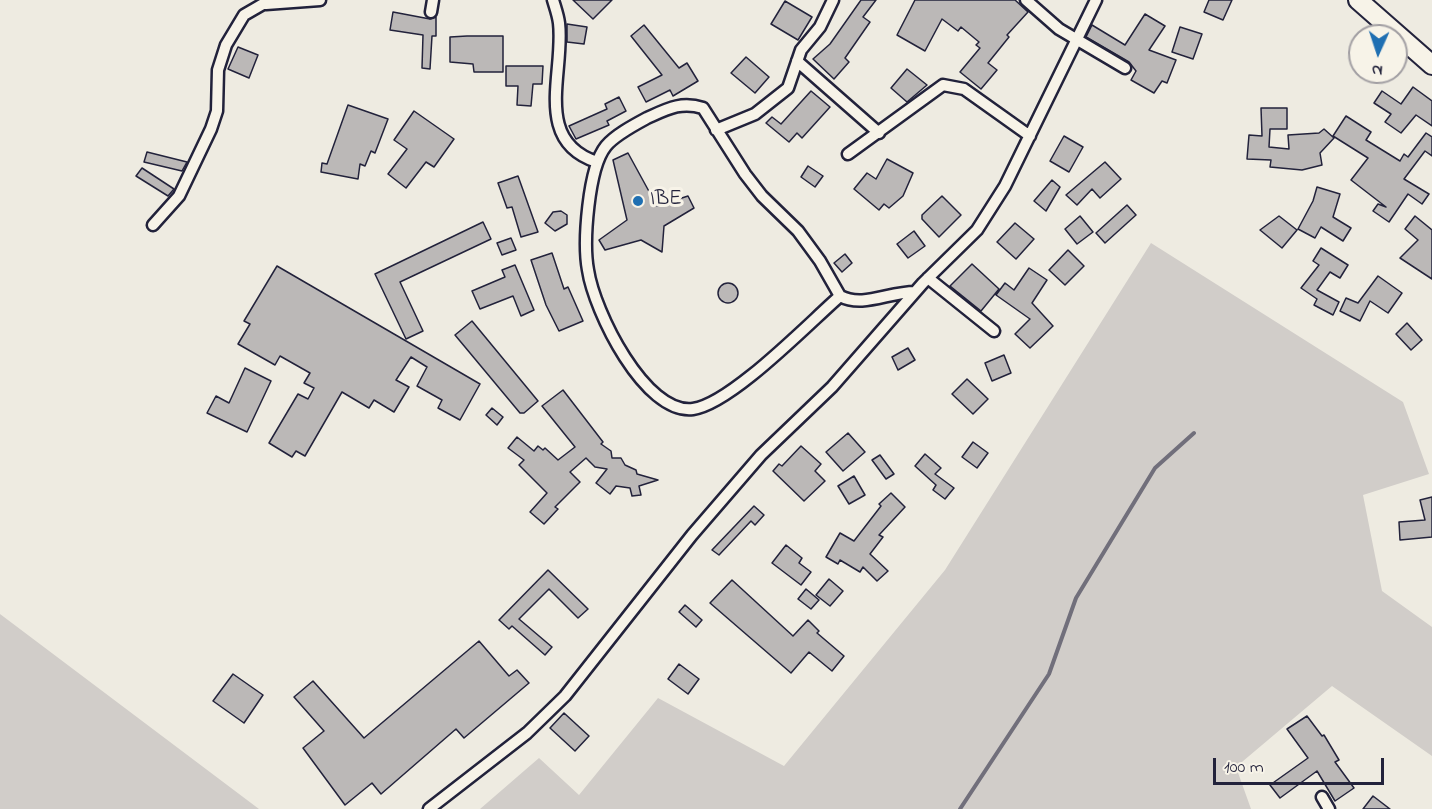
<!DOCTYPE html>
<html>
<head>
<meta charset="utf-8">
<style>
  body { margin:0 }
  #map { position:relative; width:1432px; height:809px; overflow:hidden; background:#eeebe1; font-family:"Indie Flower",sans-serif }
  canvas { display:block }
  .north { position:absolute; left:1348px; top:24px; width:60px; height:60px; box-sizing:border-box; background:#f7f3e8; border:2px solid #a29fa3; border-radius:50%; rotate:183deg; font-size:16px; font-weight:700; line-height:24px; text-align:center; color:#22223b }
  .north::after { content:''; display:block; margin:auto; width:21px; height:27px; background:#1f6fb2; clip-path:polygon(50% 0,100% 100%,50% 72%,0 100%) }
  .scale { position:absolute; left:1213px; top:758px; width:171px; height:27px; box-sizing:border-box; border:3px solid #22223b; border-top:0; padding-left:8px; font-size:18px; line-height:21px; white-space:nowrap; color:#22223b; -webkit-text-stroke:4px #f7f3e8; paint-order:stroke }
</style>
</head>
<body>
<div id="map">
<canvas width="1432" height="809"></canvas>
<div class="north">N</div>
<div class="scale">100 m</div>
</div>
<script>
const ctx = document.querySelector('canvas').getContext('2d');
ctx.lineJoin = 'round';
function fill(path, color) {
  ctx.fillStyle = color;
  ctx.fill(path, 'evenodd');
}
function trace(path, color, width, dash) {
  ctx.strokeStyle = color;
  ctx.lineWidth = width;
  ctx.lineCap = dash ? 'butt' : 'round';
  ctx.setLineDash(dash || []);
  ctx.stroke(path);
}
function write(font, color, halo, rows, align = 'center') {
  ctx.font = font + ' "Indie Flower",sans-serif';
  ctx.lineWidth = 6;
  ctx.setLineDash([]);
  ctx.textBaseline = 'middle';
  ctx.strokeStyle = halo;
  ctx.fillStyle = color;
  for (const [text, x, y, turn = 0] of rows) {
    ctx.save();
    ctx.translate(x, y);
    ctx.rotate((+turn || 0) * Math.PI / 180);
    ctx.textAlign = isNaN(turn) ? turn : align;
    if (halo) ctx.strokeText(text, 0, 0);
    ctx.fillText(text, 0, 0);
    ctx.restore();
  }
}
fill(new Path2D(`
  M1151 243 1403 402 1429 474 1363 495 1382 591 1432 627V756L1332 686 1236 767 1251 809H480L539 758 579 795 658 698 784 766 945 570Z
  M0 614 259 809H0Z`), '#d1cdc9');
trace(new Path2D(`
  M960 809 1049 674 1076 598 1155 468 1194 433`), '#716f7b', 4);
const building = new Path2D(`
  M573 0H612L593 19Z
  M861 0H876L863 17 870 22 845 58 849 62 834 79 813 59 830 44Z
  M915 0H1015L1028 12 1007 35 1009 37 988 63 997 70 981 89 960 72 980 48 976 45 979 42 961 27 958 31 942 19 925 51 897 35Z
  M1209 0H1232L1223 20 1204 12Z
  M785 1 812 17 798 40 771 24Z
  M393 12 430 19 436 17V36H432L430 69 422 68 423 35 390 30Z
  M1145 14 1165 26 1149 50 1176 60 1167 83 1162 81 1154 93 1131 80 1136 71 1129 62 1086 37 1092 25 1125 45Z
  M567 24 587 27 584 44 567 42Z
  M644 25 679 68 687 63 698 81 673 96 670 90 646 102 638 87 662 75 631 36Z
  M1180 27 1202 34 1193 59 1172 52Z
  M467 36H503V72H474L473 64 450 62V37Z
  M238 47 258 55 249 78 228 69Z
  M746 57 769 77 755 93 731 73Z
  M506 66H543L542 84H533L531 106 517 105 518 86H506Z
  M907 69 927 85 907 102 891 88Z
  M1413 87 1432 101V126L1416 115 1401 133 1385 122 1391 114 1374 103 1382 91 1401 104Z
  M811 91 830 107 802 138 797 133 789 142 766 123 772 117 781 124Z
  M619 97 626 111 607 121 609 125 576 139 569 126 607 109 605 104Z
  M348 105 388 119 375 153 371 151 365 166 360 164 358 179 321 172 322 163 327 164Z
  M1261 108H1287V129H1270L1269 147 1289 149 1288 135 1319 133 1324 129 1334 138 1320 153 1322 165 1302 170 1270 167 1271 160 1247 159 1249 135 1262 136Z
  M414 111 454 139 434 167 426 162 406 188 388 174 407 149 394 140Z
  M1346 116 1371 132 1366 140 1400 161 1404 154 1408 157 1426 133 1432 137V156L1425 151 1404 179 1429 194 1422 204 1408 194 1389 222 1373 211 1378 204 1386 207 1351 180 1368 158 1333 136Z
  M1064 136 1083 147 1069 172 1050 161Z
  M147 152 187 162 182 171 144 162Z
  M628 153 657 206 688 196 694 208 664 226 662 252 641 240 605 250 599 240 627 220 613 160Z
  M887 159 913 173 903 196 889 208 884 204 879 210 854 189 867 173 876 179Z
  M1105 162 1121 179 1100 198 1092 189 1077 205 1066 195Z
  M808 166 823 176 815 187 801 177Z
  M142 168 174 189 168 196 136 176Z
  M518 176 538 232 521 237 512 207 507 208 498 183Z
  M1052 180 1060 187 1046 211 1034 201Z
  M1317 187 1340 194 1333 217 1351 228 1343 241 1321 227 1315 238 1298 229 1313 201Z
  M942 196 961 215 939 237 922 219V215Z
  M1127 205 1136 215 1105 243 1096 233Z
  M561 211 567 215V224L555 231 545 223 553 212Z
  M1080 216 1093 232 1077 244 1065 229Z
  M1279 216 1297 230 1282 248 1260 230Z
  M1415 216 1432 230V279L1400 258 1418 240 1405 229Z
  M483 222 491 239 400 282 423 331 406 339 375 274Z
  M1015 223 1034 239 1016 259 997 242Z
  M914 231 925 246 908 258 897 244Z
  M511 238 516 250 502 255 497 243Z
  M1321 248 1348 265 1340 278 1330 272 1317 290 1339 302 1333 315 1314 305 1317 299 1301 288 1319 265 1313 261Z
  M1068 250 1084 266 1065 285 1049 270Z
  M552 253 564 289 568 287 583 321 559 331 546 305 531 260Z
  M845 254 852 263 842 272 834 263Z
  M972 264 999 289 981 311 950 286Z
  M515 265 534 310 521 316 513 296 480 309 472 291 505 277 502 270Z
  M277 266 480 384 460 420 438 408 442 400 417 386 427 367 411 357 396 380 409 387 394 412 374 400 369 408 342 392 305 456 296 451 292 457 269 443 298 394 308 399 314 388 304 383 310 373 280 356 275 365 238 344 250 324 244 321Z
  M1029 268 1047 280 1032 303 1053 326 1030 348 1015 334 1030 319 996 295 1005 283 1014 290Z
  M1378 276 1402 293 1388 313 1370 301 1360 321 1340 311 1346 298 1358 303Z
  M718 293a10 10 0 1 1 20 0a10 10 0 1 1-20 0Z
  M472 321 538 401 524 413H520L455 335Z
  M1407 323 1422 340 1411 350 1396 334Z
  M908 348 915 360 898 370 892 357Z
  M1004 355 1011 373 992 381 985 363Z
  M245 368 271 381 247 432 207 413 216 396 229 403Z
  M967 379 988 399 973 414 952 394Z
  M563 390 603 442 601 444 611 451 612 458H621L625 465 636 470 637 474 658 480 639 486 641 495 632 496 630 488 616 486 610 494 596 483 607 469 595 467 586 458 570 472 580 482 555 507 558 509 544 524 530 512 547 493 519 465 524 460 508 448 517 437 534 451 538 446 543 450 545 448 558 460 575 447 542 406Z
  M492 408 503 417 497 425 486 415Z
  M848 433 865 452 843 471 826 452Z
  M973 442 988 453 977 468 962 457Z
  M801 446 821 464 815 471 825 481 804 501 773 471 779 464 782 466Z
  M925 454 941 468 935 474 954 488 945 499 933 490 936 485 915 466Z
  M880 455 894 474 886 479 872 460Z
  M854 476 865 495 849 504 838 486Z
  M891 493 905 507 879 535 883 537 870 554 888 571 877 581 863 567 860 572 840 560 838 564 826 557 840 533 854 541 881 506 879 504Z
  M1432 497V537L1400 540 1399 522 1425 520 1420 500Z
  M754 506 764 515 755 525 751 521 719 555 712 550Z
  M786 545 802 558 799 563 811 572 801 585 772 563Z
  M548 570 588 609 578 618 549 589 519 619 552 647 545 655 512 626 509 629 499 620Z
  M829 579 843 591 830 606 816 595Z
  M732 580 793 636 808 620 819 631 817 633 844 656 832 671 809 652 791 673 710 603Z
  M806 589 819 600 811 609 798 599Z
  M685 605 702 620 696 627 679 612Z
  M479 641 509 676 517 670 529 683 464 738 456 729 381 794 372 783 345 805 303 748 324 731 294 697 313 681 364 738Z
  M679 664 699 679 688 694 668 679Z
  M233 674 263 695 244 723 213 701Z
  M564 713 589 736 575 751 550 728Z
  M1307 716 1322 736 1324 735 1339 760 1335 762 1354 788 1335 801 1317 771 1280 798 1270 785 1308 758 1287 729Z
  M1373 796 1390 809H1363Z`);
fill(building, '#bbb8b7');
trace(building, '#22223b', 1.5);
const minor = new Path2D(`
  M553 0C555 7 558 15 559 23 565 72 532 141 597 162
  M1026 0 1059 29 1125 68
  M266 4 320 0
  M431 12 433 0
  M797 61 879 133
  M716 130 755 114 788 88 801 50 820 27 833 0
  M848 154 943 85 964 89 1030 136
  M153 225 179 196 211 129 217 111 218 70 226 45 244 15 270 0
  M928 278 994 331
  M840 296C809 323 731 404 693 409 645 415 594 311 588 270 583 243 588 168 606 146 615 135 634 125 647 118 667 109 681 101 703 108L745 174 762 196 798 231 820 261 840 296C863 308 888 292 915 292
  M1322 797 1329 809
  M429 809 527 733 565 696 692 535 761 455 832 387 923 283 977 230 1005 186 1096 0`);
const trunk = new Path2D(`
  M1358 0 1432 65`);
trace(minor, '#22223b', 15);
trace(trunk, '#22223b', 22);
trace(minor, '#f7f3e8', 10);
trace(trunk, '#f7f3e8', 18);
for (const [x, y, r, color] of [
  [638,201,6,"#1f6fb2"]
]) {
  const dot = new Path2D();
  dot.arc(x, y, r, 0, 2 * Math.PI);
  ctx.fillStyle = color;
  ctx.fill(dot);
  trace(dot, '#f7f3e8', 2);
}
write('21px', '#22223b', '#f7f3e8', [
  ["IBE",650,201]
], 'left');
</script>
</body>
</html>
